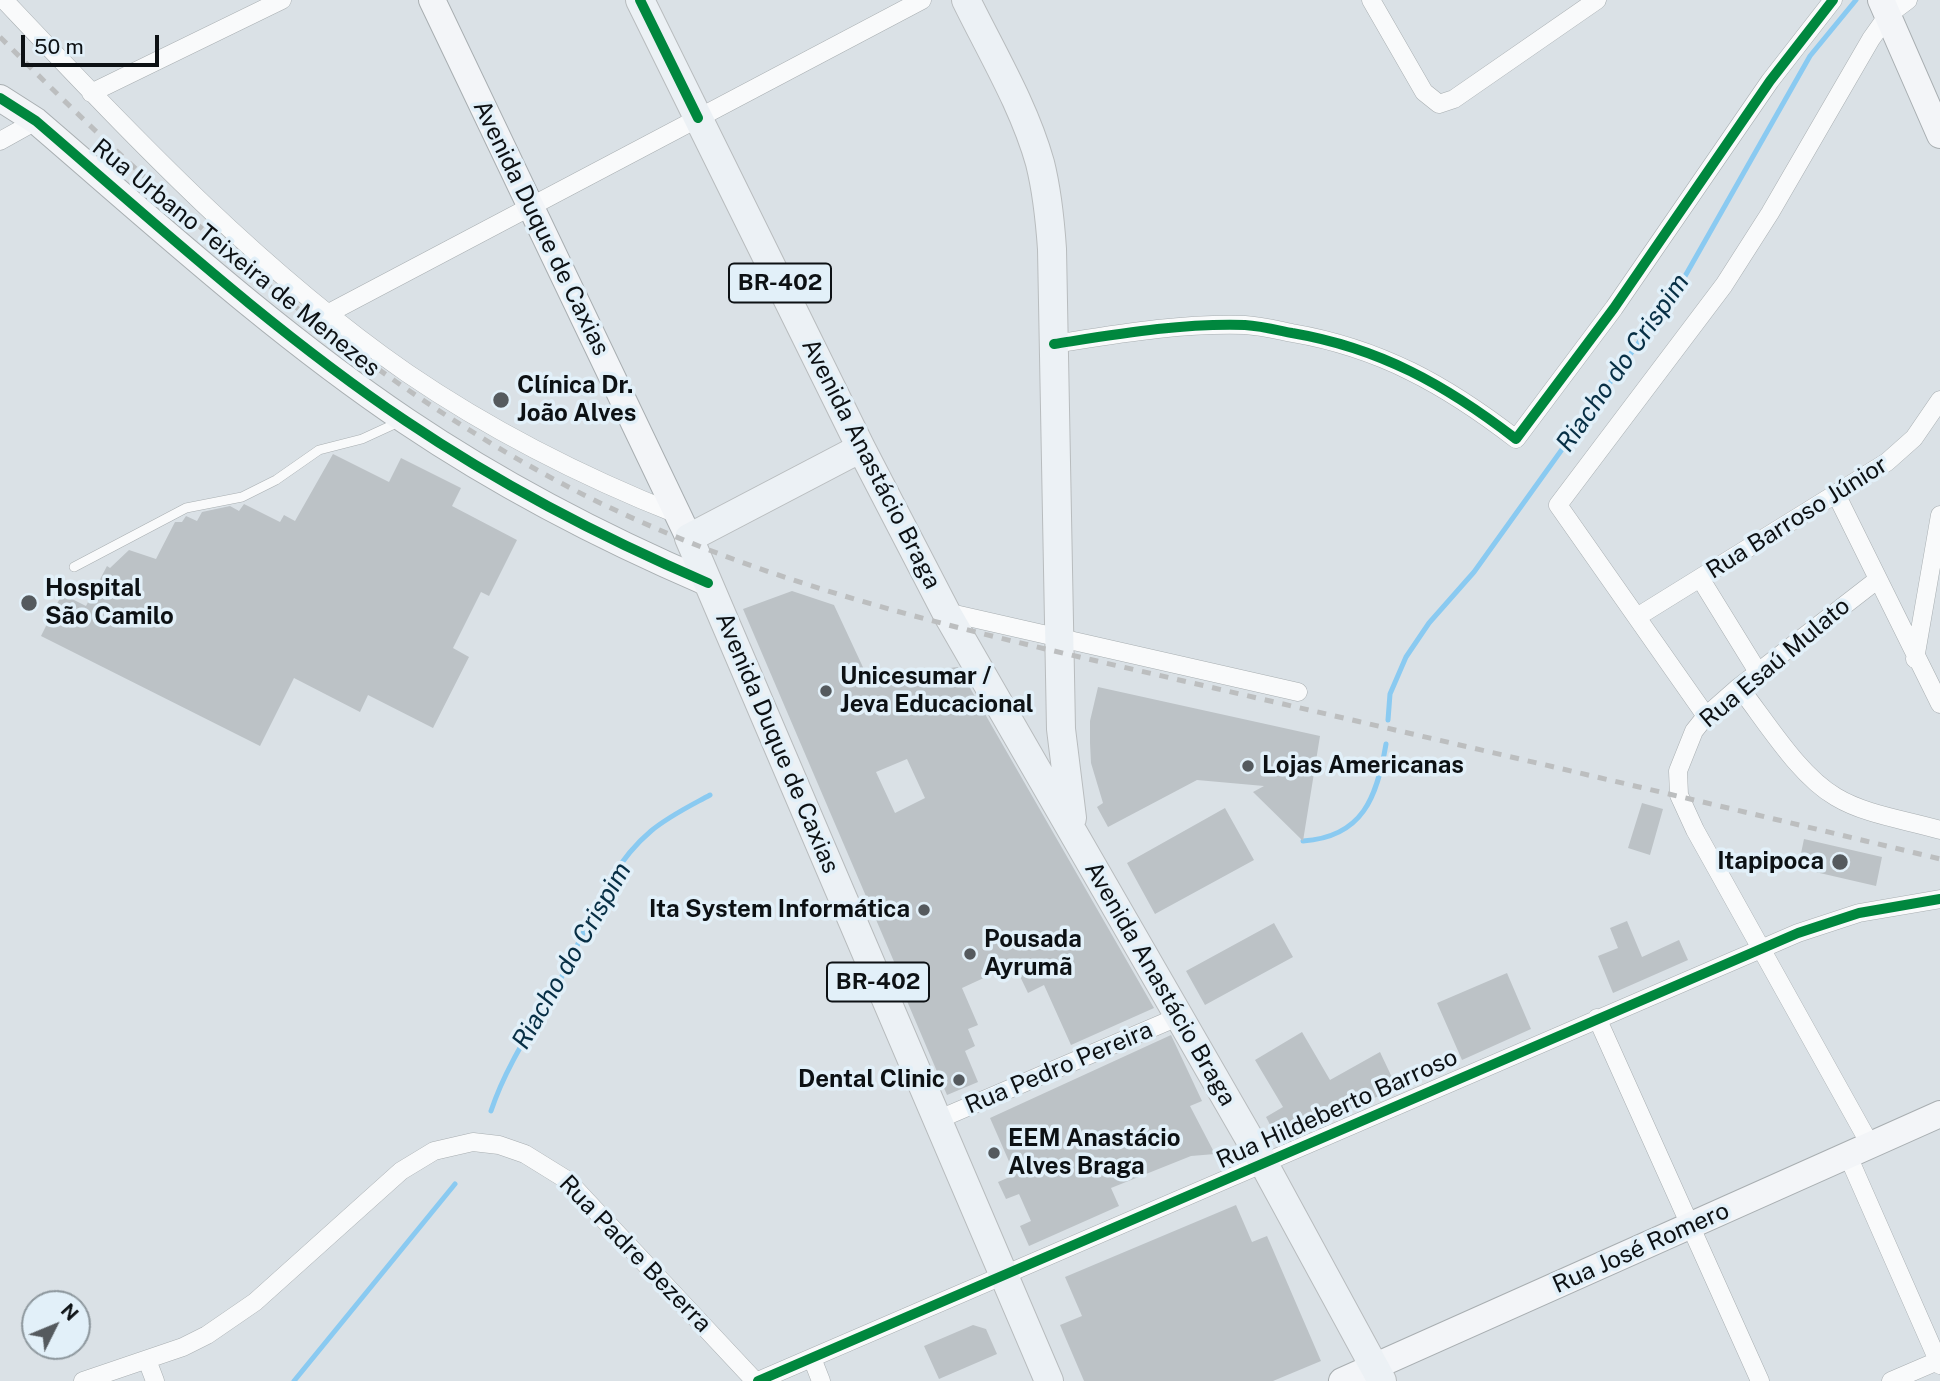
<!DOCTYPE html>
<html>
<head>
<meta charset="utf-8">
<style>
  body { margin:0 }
  #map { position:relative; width:1940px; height:1381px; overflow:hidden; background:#dae1e6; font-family:"Public Sans",sans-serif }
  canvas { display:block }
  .north { position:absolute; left:21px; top:1290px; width:70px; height:70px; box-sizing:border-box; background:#e2f0f9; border:2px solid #8d979d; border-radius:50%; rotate:47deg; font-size:19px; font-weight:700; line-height:28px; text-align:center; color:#0d1114 }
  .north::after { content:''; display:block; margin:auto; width:24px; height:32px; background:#555a5e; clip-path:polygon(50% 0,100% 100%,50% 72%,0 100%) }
  .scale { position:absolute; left:21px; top:35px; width:138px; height:32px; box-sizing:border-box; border:4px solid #0d1114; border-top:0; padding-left:9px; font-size:21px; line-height:24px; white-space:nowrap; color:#0d1114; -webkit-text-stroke:5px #e2f0f9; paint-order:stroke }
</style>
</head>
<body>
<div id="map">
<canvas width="1940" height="1381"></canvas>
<div class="north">N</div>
<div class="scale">50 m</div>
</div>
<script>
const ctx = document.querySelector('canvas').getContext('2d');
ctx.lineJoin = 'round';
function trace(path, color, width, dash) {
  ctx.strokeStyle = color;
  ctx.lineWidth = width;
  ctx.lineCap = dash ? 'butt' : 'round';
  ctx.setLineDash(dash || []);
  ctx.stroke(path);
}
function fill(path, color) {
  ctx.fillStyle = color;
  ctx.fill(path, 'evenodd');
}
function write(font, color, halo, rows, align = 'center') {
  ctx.font = font + ' "Public Sans",sans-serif';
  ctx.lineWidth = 7;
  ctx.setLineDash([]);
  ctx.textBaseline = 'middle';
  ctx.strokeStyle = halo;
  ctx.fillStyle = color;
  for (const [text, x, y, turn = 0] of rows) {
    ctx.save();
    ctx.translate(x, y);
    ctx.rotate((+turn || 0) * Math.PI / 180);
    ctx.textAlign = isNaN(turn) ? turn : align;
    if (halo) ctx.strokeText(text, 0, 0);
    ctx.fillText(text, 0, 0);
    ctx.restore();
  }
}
trace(new Path2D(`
  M1388 720 1390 694 1406 657 1429 623 1474 572 1680 285 1810 56 1856 0
  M1303 841C1363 837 1377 797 1386 744
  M491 1111C506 1066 531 1030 555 989 586 936 602 872 651 831 669 816 690 806 710 795
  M294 1381 455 1184`), '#8acaf1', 5);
fill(new Path2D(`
  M333 454 389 482 401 458 461 488 452 506 517 540 489 596 481 592 453 648 469 657 433 728 368 695 360 712 294 678 260 746 41 636 62 594 86 606 107 566 110 568 129 550 156 559 175 522H182L186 516 197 521 202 512 230 506 239 511 244 504 280 522 284 515 295 521Z
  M792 591 834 605 868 678 958 667 1154 1008 1071 1045 1044 985 1028 993 1014 964 962 988 978 1025 968 1029 975 1046 965 1051 978 1082 947 1095 904 994 907 992 743 609ZM907 759 925 798 895 813 876 772Z
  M1098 687 1320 736 1303 841 1253 792 1264 786 1197 780 1108 827 1097 807 1103 803 1091 763 1090 743V721Z
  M1642 803 1663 809 1650 855 1628 848Z
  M1225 808 1254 860 1155 914 1127 863Z
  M1804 839 1882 857 1876 886 1798 868Z
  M1627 921 1642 957 1679 940 1688 960 1613 993 1598 956 1618 948 1610 928Z
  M1274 923 1293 957 1205 1005 1186 971Z
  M1507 973 1531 1029 1462 1060 1437 1003Z
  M1302 1032 1330 1080 1380 1052 1397 1088 1278 1140 1266 1117 1283 1107 1255 1060Z
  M1171 1035 1202 1101 1190 1106 1215 1154 1191 1156 1111 1188 1119 1206 1029 1246 1020 1226 1031 1221 1019 1194 1006 1199 998 1182 1012 1176 1008 1167 1011 1166 990 1118Z
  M1236 1205 1252 1242 1267 1236 1321 1361 1273 1381H1084L1060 1325 1082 1316 1065 1277Z
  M973 1325 986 1329 997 1354 939 1379 924 1346Z`), '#bcc2c6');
const lane = new Path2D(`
  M74 567 186 508 242 497 276 480 319 450 362 439 399 422`);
const street = new Path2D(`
  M4 0C130 133 256 268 407 373 492 431 583 477 679 515
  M1371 0 1424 92 1439 104 1454 99 1597 0
  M91 93 282 0
  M0 141 36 121
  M329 313 922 0
  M1054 344C1118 334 1180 323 1245 325 1261 326 1277 330 1292 333 1380 348 1446 385 1516 439L1614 308 1770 81 1833 0
  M1836 494 1940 704
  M1700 578 1758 672
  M946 612 1298 692
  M1637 617 1887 462 1914 438 1940 400
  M1915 659 1940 515
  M1739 687C1766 721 1798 775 1836 797 1866 815 1907 820 1940 830
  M1706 716 1558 505 1724 285 1770 213 1871 39 1888 15 1908 0
  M1597 1018 1760 1381
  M937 1120 1180 1016
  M1871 1146 1695 830 1679 795 1678 771 1694 731 1706 716 1739 687 1877 580
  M1848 1156 1940 1365
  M812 1358 821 1381
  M147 1360 155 1381
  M83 1381 183 1347 207 1335 255 1302 401 1171 434 1151 473 1142 499 1145 525 1154 567 1180 755 1381
  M758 1381 1798 933 1859 913 1940 899
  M1891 1381 1940 1360`);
const secondary = new Path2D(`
  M432 0 689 538
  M1881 0 1940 135
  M0 98 36 121C156 224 274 332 406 421 501 485 603 538 708 583
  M1342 1381 1940 1114`);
const primary = new Path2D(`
  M640 0 861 448 946 612 1264 1164 1382 1381
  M966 0C992 53 1024 106 1040 163 1047 191 1050 220 1052 249L1061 729 1072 818
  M861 448 689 538 1049 1381`);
trace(lane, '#a8aeb1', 10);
trace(street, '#a8aeb1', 19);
trace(secondary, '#a8aeb1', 28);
trace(primary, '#b8bcbe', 30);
trace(lane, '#f9fafb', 9);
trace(street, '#f9fafb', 18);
trace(secondary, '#f3f5f8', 26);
trace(primary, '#ecf1f5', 28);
trace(new Path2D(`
  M0 37C163 201 334 357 537 470 746 587 982 634 1214 688 1456 744 1698 800 1940 859`), '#bcbebf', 5, [9, 9]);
trace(new Path2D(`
  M640 0 698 118
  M0 98 36 121C156 224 274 332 406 421 501 485 603 538 708 583
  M1054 344C1118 334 1180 323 1245 325 1261 326 1277 330 1292 333 1380 348 1446 385 1516 439L1614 308 1770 81 1833 0
  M758 1381 1798 933 1859 913 1940 899`), '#00873e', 10);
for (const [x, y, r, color] of [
  [501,400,9,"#555a5e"],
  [29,603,9,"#555a5e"],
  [826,691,7,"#555a5e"],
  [1248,766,7,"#555a5e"],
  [1840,862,9,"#555a5e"],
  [924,910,7,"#555a5e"],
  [970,954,7,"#555a5e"],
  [959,1080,7,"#555a5e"],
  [994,1153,7,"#555a5e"]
]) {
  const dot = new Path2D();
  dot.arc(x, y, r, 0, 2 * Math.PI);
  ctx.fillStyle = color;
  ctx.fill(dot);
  trace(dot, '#e2f0f9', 2.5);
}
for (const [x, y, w] of [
  [780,283,102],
  [878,982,102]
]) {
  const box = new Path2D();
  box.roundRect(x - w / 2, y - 19.5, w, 39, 5);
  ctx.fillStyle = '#e2f0f9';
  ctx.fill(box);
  trace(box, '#0d1114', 2);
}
write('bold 23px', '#0d1114', null, [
  ["BR-402",780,283],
  ["BR-402",878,982]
]);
write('24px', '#0d1114', '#e2f0f9', [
  ["Avenida Duque de Caxias",541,228,64],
  ["Rua Urbano Teixeira de Menezes",236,258,39],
  ["Avenida Anastácio Braga",871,464,63],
  ["Rua Barroso Júnior",1797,518,-32],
  ["Rua Esaú Mulato",1775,663,-40],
  ["Avenida Duque de Caxias",777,743,67],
  ["Avenida Anastácio Braga",1160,984,60],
  ["Rua Pedro Pereira",1059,1068,-23],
  ["Rua Hildeberto Barroso",1337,1109,-24],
  ["Rua José Romero",1641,1248,-24],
  ["Rua Padre Bezerra",635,1254,46]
]);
write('bold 24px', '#0d1114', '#e2f0f9', [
  ["Clínica Dr.",517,386],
  ["João Alves",517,414],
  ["Hospital",45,589],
  ["São Camilo",45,617],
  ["Unicesumar /",840,677],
  ["Jeva Educacional",840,705],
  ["Lojas Americanas",1262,766],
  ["Itapipoca",1824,862,"right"],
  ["Ita System Informática",910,910,"right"],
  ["Pousada",984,940],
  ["Ayrumã",984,968],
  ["Dental Clinic",945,1080,"right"],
  ["EEM Anastácio",1008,1139],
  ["Alves Braga",1008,1167]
], 'left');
write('italic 26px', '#072f45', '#e2f0f9', [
  ["Riacho do Crispim",1623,363,-55],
  ["Riacho do Crispim",572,956,-60]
]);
</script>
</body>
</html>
